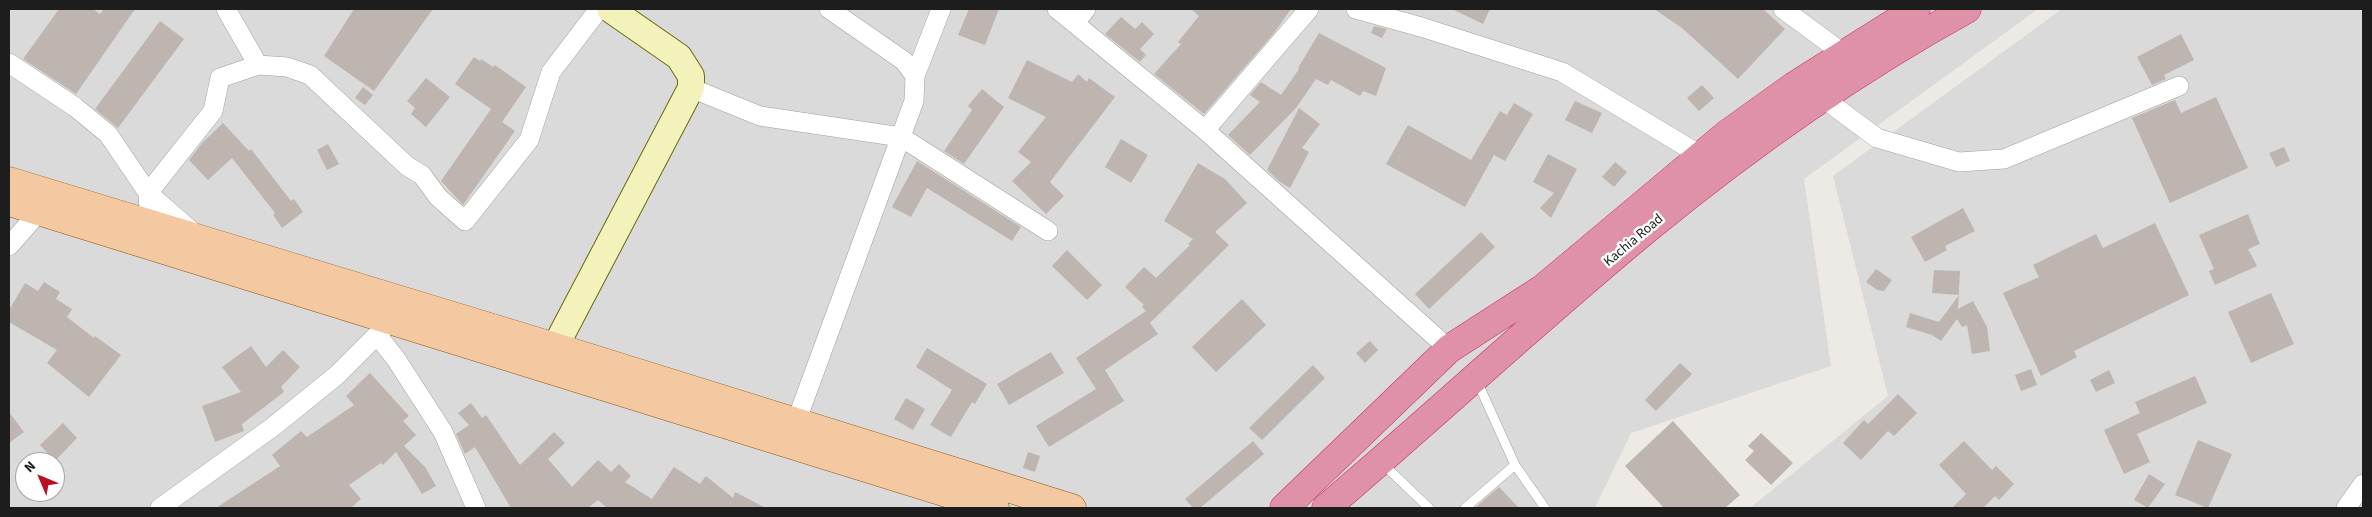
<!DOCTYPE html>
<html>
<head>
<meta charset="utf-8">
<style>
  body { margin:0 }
  #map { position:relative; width:2372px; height:517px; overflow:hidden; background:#ede9e4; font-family:"Source Sans 3",sans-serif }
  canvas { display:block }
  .frame { position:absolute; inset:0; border:10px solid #1d1d1d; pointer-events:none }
  .north { position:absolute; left:15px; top:452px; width:50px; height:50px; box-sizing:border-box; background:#fff; border:1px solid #a5a5a5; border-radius:50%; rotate:315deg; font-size:14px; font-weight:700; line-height:20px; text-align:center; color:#1d1d1d }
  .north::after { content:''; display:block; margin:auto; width:18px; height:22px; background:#bb101f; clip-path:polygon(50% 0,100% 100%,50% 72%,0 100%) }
</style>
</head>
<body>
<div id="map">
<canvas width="2372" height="517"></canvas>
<div class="frame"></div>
<div class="north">N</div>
</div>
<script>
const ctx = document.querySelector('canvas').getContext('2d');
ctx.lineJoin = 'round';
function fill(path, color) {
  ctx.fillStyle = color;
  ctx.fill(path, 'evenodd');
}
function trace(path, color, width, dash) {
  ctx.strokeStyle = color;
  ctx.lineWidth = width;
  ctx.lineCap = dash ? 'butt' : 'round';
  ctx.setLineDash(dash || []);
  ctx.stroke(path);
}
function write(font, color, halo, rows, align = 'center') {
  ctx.font = font + ' "Source Sans 3",sans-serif';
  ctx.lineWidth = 5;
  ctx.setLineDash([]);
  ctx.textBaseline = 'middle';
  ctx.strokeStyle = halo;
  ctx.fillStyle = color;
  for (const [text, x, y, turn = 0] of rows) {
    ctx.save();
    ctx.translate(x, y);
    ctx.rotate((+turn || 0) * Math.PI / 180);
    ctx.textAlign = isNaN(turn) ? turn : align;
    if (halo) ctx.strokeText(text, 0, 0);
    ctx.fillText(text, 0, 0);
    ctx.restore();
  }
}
fill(new Path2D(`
  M9 9H2038L1804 179 1831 366 1631 433 1595 508H9ZM25 462H55V492H25Z
  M2062 9H2363V508H1750L1888 396 1833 176Z`), '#dbdada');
fill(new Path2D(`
  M59 9H93L100 14 104 9H135L76 94 23 59Z
  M354 9H433L374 91 324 56Z
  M969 9H999L985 45 958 35Z
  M1191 9H1291L1274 33 1204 114 1154 74 1181 44 1178 42 1199 16Z
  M1452 9H1490L1483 24Z
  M1654 9H1763L1785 29 1738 79 1682 28Z
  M1121 17 1135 29 1142 22 1154 34 1140 49 1146 55 1140 62 1105 34Z
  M160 21 184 39 118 128 95 109Z
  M1374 26 1387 29 1382 38 1371 33Z
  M1319 33 1386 68 1376 96 1363 91 1360 96 1331 80 1328 85 1316 79 1296 108 1250 155 1228 135 1260 102 1250 95 1261 82 1281 95 1299 69 1298 68Z
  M2181 34 2194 60 2164 75 2166 79 2152 85 2137 57Z
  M474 57 480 61 481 59 493 67 495 65 526 87 502 122 515 131 463 205 441 181 491 109 455 84Z
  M1027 60 1072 82 1078 74 1087 82 1089 78 1115 97 1050 182 1064 196 1046 214 1012 181 1031 162 1018 152 1046 117 1008 98Z
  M426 78 450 97 426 127 411 114 415 108 407 101Z
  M1702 85 1714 98 1699 111 1687 98Z
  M363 87 373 95 365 105 355 98Z
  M982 89 1004 107 964 164 944 151 972 110 968 106Z
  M2216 97 2248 168 2170 203 2132 118 2175 100 2181 113Z
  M1575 101 1602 113 1592 133 1565 120Z
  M1514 103 1533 114 1505 161 1494 155 1465 207 1386 164 1408 125 1471 160 1500 111 1507 115Z
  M1299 108 1320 124 1302 148 1309 152 1290 188 1280 182 1267 170Z
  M223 123 249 151 251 149 291 201 294 199 303 212 282 228 273 215 275 213 232 158 208 180 189 160 202 143Z
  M1121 139 1148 155 1131 183 1105 167Z
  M328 144 339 164 327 170 317 150Z
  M2284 147 2290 161 2276 167 2269 153Z
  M1548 154 1577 169 1551 218 1540 208 1554 193 1533 182Z
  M917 161 1021 227 1012 241 927 188 911 217 892 207Z
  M1615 162 1627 172 1614 187 1602 177Z
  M1198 163 1225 179 1247 203 1215 232 1229 245 1150 323 1158 334 1105 370 1124 401 1049 447 1036 426 1096 389 1076 358 1146 311 1142 307 1144 305 1125 287 1144 267 1156 278 1190 245 1188 244 1193 239 1164 221Z
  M1963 208 1975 231 1945 246 1947 250 1925 262 1911 237Z
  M2248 214 2260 244 2248 249 2257 266 2215 285 2209 271 2214 269 2199 235Z
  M2155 223 2189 295 2074 351 2077 357 2041 376 2003 293 2039 277 2033 265 2096 234 2103 248Z
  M1481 232 1495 247 1429 309 1415 294Z
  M1067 250 1102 285 1087 300 1052 266Z
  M1876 269 1892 280 1884 291 1877 290 1866 282Z
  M1934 270 1960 271 1958 309 1973 301 1987 327 1990 351 1972 354 1967 325 1962 327 1957 319 1941 341 1932 335 1906 327 1910 313 1939 322 1959 295 1932 293Z
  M44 282 60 292 56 299 72 309 67 317 94 338 95 336 121 355 89 397 47 363 57 350 9 322V310L25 283 38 291Z
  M2271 293 2294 344 2251 363 2228 312Z
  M1242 299 1266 325 1216 372 1192 347Z
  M1370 341 1378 350 1365 363 1356 353Z
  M251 346 266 367 283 350 300 367 281 387 284 392 242 424 244 431 215 442 202 406 241 392 222 367Z
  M927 348 987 384 975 404 972 402 951 437 930 425 952 390 916 367Z
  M1051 352 1064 373 1009 405 997 384Z
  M1680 363 1692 374 1656 411 1645 400Z
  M1313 365 1325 378 1262 440 1249 428Z
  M2031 369 2037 385 2021 391 2015 375Z
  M2109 370 2115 383 2096 392 2090 380Z
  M370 373 409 416 403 421 416 435 404 446 425 467 436 486 422 494 396 452 383 465 381 463 349 485 361 499 351 508H216L280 466 272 455 301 431 307 437 354 405 346 396Z
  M2195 376 2207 403 2137 434 2150 462 2124 474 2104 430 2140 413 2135 402Z
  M1898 394 1917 413 1894 436 1888 431 1861 460 1843 443 1864 420 1868 424Z
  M906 398 925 409 913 430 894 419Z
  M471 403 482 418 486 415 520 465 554 432 565 443 548 459 572 487 598 460 611 472 619 464 631 476 625 482 652 499 674 467 700 484 706 476 733 498 735 492 766 508H607L598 500 588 508H511L475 447 465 454 456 434 469 425 458 413Z
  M9 412 24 432 9 443Z
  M1673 421 1740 495 1725 508H1664L1625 466Z
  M63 423 77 438 55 461 40 445Z
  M1761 433 1793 463 1771 485 1745 460 1754 451 1748 446Z
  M2198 440 2232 454 2208 508 2175 495Z
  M1253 441 1264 454 1200 508H1193L1185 499Z
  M1964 441 1992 470 1996 466 2014 484 1999 500 1995 496 1983 508H1952L1966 494 1939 465Z
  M1028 452 1040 456 1035 472 1023 468Z
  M2149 474 2165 484 2148 508 2134 500Z
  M1499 487 1519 508H1475L1486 498Z`), '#beb5b1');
const lane = new Path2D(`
  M1477 381 1515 465 1545 508
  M1382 463 1429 508
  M1465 508 1515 465`);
const street = new Path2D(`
  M1057 9 1205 130 1449 349
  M1356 9 1421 27 1562 72 1700 155
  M1783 9 1844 54
  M1075 23 1086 9
  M9 63 75 107 108 134 148 193 195 234
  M258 65 287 67 310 75 407 166 422 175 438 197 465 221 529 140 551 72 599 9
  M915 76 941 9
  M691 88 760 116 901 137 1048 231
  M1823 98 1877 138 1959 162 2004 159 2179 86
  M1205 130 1309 9
  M150 224 148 193 213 111 220 78 258 65 226 9
  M9 246 40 211
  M377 335 396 359 443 432 476 508
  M796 422 914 101 915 76 904 61 829 9
  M160 508 274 426 337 375 392 320
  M2346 508 2363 484`);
const secondary = new Path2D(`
  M555 347 691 88V76L679 57 610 9`);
const primary = new Path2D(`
  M9 181 555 347 1072 508
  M9 202 995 508`);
const highway = new Path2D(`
  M1284 508 1449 349 1542 289 1727 134 1794 86 1916 9
  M1326 508C1434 416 1538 319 1647 229 1747 147 1854 71 1967 9`);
trace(lane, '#a1a1a1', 10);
trace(street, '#a1a1a1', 20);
trace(secondary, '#696b0d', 28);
trace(primary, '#8b550c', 29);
trace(highway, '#cb3274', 29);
trace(lane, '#fff', 9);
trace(street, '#fff', 19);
trace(secondary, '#f4f2bb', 26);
trace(primary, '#f4c9a2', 28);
trace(highway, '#df91a7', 28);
write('14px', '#1d1d1d', '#fff', [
  ["Kachia Road",1634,241,-40]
]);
</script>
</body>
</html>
